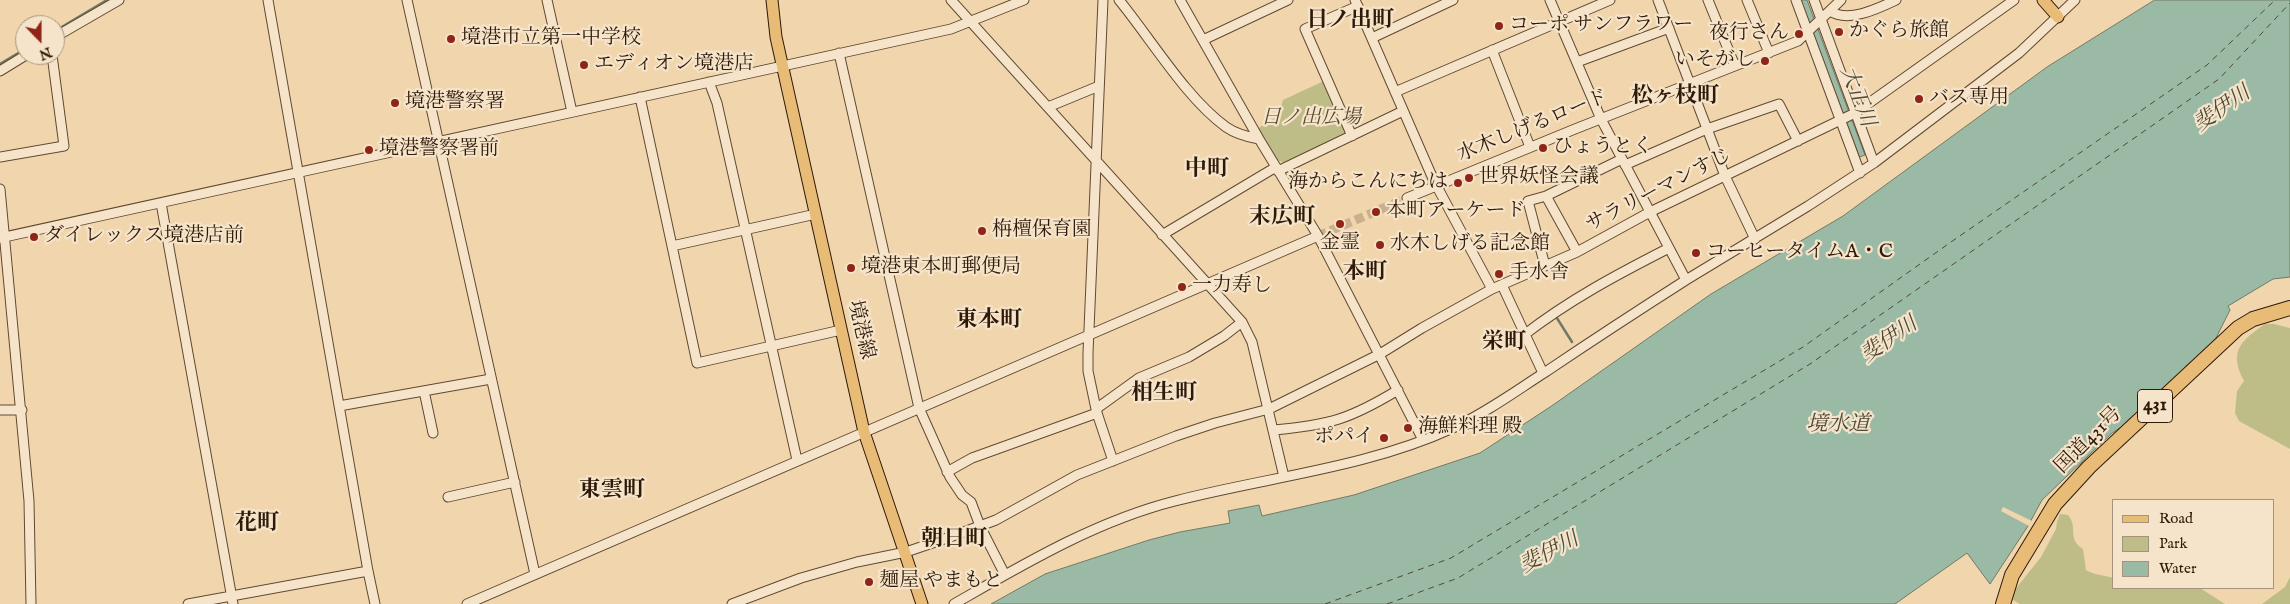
<!DOCTYPE html>
<html>
<head>
<meta charset="utf-8">
<style>
  body { margin:0 }
  #map { position:relative; width:2290px; height:604px; overflow:hidden; background:#f1d6ad; font-family:"IM FELL English",serif }
  canvas { display:block }
  .legend { position:absolute; left:2112px; top:499px; width:162px; height:90px; box-sizing:border-box; background:#f6e4ca; border:1px solid #a6937d; margin:0; padding:6px 9px; list-style:none; font-size:15px; color:#2f1a09 }
  .legend li { display:flex; align-items:center; gap:10px; height:25px }
  .legend b { width:25px; border:1px solid #a6937d }
  .north { position:absolute; left:15px; top:15px; width:50px; height:50px; box-sizing:border-box; background:#f6e4ca; border:1px solid #a6937d; border-radius:50%; rotate:158deg; font-size:14px; font-weight:700; line-height:20px; text-align:center; color:#2f1a09 }
  .north::after { content:''; display:block; margin:auto; width:18px; height:22px; background:#8f2418; clip-path:polygon(50% 0,100% 100%,50% 72%,0 100%) }
</style>
</head>
<body>
<div id="map">
<canvas width="2290" height="604"></canvas>
<ul class="legend">
<li><b style="height:6px;background:#e8bb76"></b>Road</li>
<li><b style="height:14px;background:#bebd87"></b>Park</li>
<li><b style="height:14px;background:#9bbaa6"></b>Water</li>
</ul>
<div class="north">N</div>
</div>
<script>
const ctx = document.querySelector('canvas').getContext('2d');
ctx.lineJoin = 'round';
function fill(path, color) {
  ctx.fillStyle = color;
  ctx.fill(path, 'evenodd');
}
function trace(path, color, width, dash) {
  ctx.strokeStyle = color;
  ctx.lineWidth = width;
  ctx.lineCap = dash ? 'butt' : 'round';
  ctx.setLineDash(dash || []);
  ctx.stroke(path);
}
function write(font, color, halo, rows, align = 'center') {
  ctx.font = font + ' "IM FELL English","Noto Serif JP",serif';
  ctx.lineWidth = 4.5;
  ctx.setLineDash([]);
  ctx.textBaseline = 'middle';
  ctx.strokeStyle = halo;
  ctx.fillStyle = color;
  for (const [text, x, y, turn = 0] of rows) {
    ctx.save();
    ctx.translate(x, y);
    ctx.rotate((+turn || 0) * Math.PI / 180);
    ctx.textAlign = isNaN(turn) ? turn : align;
    if (halo) ctx.strokeText(text, 0, 0);
    ctx.fillText(text, 0, 0);
    ctx.restore();
  }
}
fill(new Path2D(`
  M1326 80 1347 133 1285 163 1276 160 1257 131 1260 127 1279 115 1283 100Z
  M2265 324H2274L2290 328V449L2239 421 2235 413 2237 391 2244 381C2228 351 2241 341 2265 324Z
  M2060 514 2068 515C2079 528 2066 538 2083 549L2086 570C2094 575 2104 575 2114 578V588H2200L2225 604H2020L2013 600 2014 591 2041 557 2056 529 2057 522Z
  M2290 577V604H2262L2285 587Z`), '#bebd87');
const water = new Path2D(`
  M1801 0H1807L1865 155 1860 157Z
  M2155 0H2290V277L2273 279 2228 306 2230 310 2215 340 2123 426 2112 433 2042 500 2028 526 1990 584 1967 553 1895 604H991L1045 574 1149 540 1180 532 1230 523 1228 511 1259 505 1262 516 1354 495 1480 453 1553 405 1711 294 1843 216 2047 67Z`);
fill(water, '#9bbaa6');
trace(water, '#707a67', 1);
fill(new Path2D(`
  M2003 507 2032 521 2029 526 2001 511Z`), '#f1d6ad');
trace(new Path2D(`
  M55 31 107 0
  M0 64 25 49
  M1555 315 1572 342`), '#707a67', 2.5);
trace(new Path2D(`
  M1325 604 1451 558 1803 347 1951 242 2207 65 2275 0
  M1387 604 1458 578 1810 364 2219 79 2290 3`), '#4f4a38', 1, [6, 5]);
trace(new Path2D(`
  M1318 236 1407 198`), '#cab08c', 9, [9, 4.5]);
const minor = new Path2D(`
  M268 0 368 571 375 604
  M407 0 535 574
  M547 0 572 112
  M951 0 1242 322 1252 342 1284 477
  M1119 0C1151 39 1186 98 1226 127 1236 134 1248 137 1259 139
  M1180 0 1259 139 1318 236 1423 440
  M1355 0 1434 181 1492 289
  M1658 0 1725 176 1755 239
  M1708 0 1735 66
  M1747 0 1769 53
  M1796 0 1860 173
  M1814 0 1874 163
  M1830 11C1848 23 1877 9 1896 0
  M55 37 119 0
  M1372 38 1453 0
  M1203 40 1288 0
  M1492 50 1530 147
  M839 53 919 408 950 477 962 495 971 502 980 526 1005 575
  M1577 62 1669 28
  M0 71 26 55
  M709 82 717 103 797 460
  M1395 92 1610 0
  M640 97 672 246 816 214
  M1048 107 1099 86
  M1352 136 1305 29 1358 6
  M0 157 64 146 52 55
  M1625 165 1707 129 1779 104 1798 141
  M1278 171 1403 111
  M0 189 29 501 31 604
  M1407 198 1575 129 1798 41 1841 0
  M161 203 233 604
  M1162 235 1276 167
  M0 238 951 29 1024 0
  M672 246 697 363 841 330
  M1577 252 1546 196 1622 159
  M1545 266 1528 201 1546 196
  M1686 280 1808 206 1874 163 2019 53 2075 0
  M1502 285 1543 373
  M1524 335C1569 300 1618 274 1669 248
  M424 391 433 433
  M339 406 491 379
  M1096 409 1088 371V353L1103 0
  M0 410H22
  M1097 412 1096 409 1139 378 1189 357 1224 336 1242 322
  M1274 430C1330 425 1350 419 1398 390
  M947 472 972 458 1097 413 1113 461
  M448 497 515 482
  M188 604 368 571
  M467 604 1318 236
  M732 604 801 578 857 562 906 552 953 536 996 520 1077 475 1176 436 1215 423 1269 409 1380 354 1422 328 1492 289 1577 252 1650 212 1855 113 2014 0
  M954 604C1024 564 1096 521 1175 501 1267 477 1366 468 1453 428 1486 413 1517 390 1547 371 1593 340 1639 310 1686 280L1601 119 1550 0`);
const major = new Path2D(`
  M772 0 776 37 864 432 922 604
  M2043 0 2058 17`);
const highway = new Path2D(`
  M2003 604 2012 575 2055 504 2089 467 2238 328 2253 319 2290 308`);
trace(minor, '#604932', 11);
trace(major, '#2f1a09', 13);
trace(highway, '#2f1a09', 16);
trace(minor, '#f6e4ca', 9);
trace(major, '#e8bb76', 11);
trace(highway, '#e8bb76', 14);
for (const [x, y, r, color] of [
  [1499,26,5,"#8f2418"],
  [1839,32,5,"#8f2418"],
  [1799,34,5,"#8f2418"],
  [451,39,5,"#8f2418"],
  [1765,61,5,"#8f2418"],
  [584,65,5,"#8f2418"],
  [1919,99,5,"#8f2418"],
  [395,103,5,"#8f2418"],
  [1543,148,5,"#8f2418"],
  [369,150,5,"#8f2418"],
  [1469,178,5,"#8f2418"],
  [1458,183,5,"#8f2418"],
  [1376,212,5,"#8f2418"],
  [1340,224,5,"#8f2418"],
  [982,231,5,"#8f2418"],
  [34,237,5,"#8f2418"],
  [1380,245,5,"#8f2418"],
  [1696,253,5,"#8f2418"],
  [851,268,5,"#8f2418"],
  [1499,274,5,"#8f2418"],
  [1182,287,5,"#8f2418"],
  [1408,428,5,"#8f2418"],
  [1384,438,5,"#8f2418"],
  [869,582,5,"#8f2418"]
]) {
  const dot = new Path2D();
  dot.arc(x, y, r, 0, 2 * Math.PI);
  ctx.fillStyle = color;
  ctx.fill(dot);
  trace(dot, '#f6e4ca', 2);
}
for (const [x, y, w] of [
  [2155,406,35]
]) {
  const box = new Path2D();
  box.roundRect(x - w / 2, y - 16.5, w, 33, 4);
  ctx.fillStyle = '#f6e4ca';
  ctx.fill(box);
  trace(box, '#2f1a09', 1);
}
write('bold 19px', '#2f1a09', null, [
  ["431",2155,406]
]);
write('20px', '#2f1a09', '#f6e4ca', [
  ["コーポ サンフラワー",1509,26],
  ["かぐら旅館",1849,32],
  ["夜行さん",1789,34,"right"],
  ["境港市立第一中学校",461,39],
  ["いそがし",1755,61,"right"],
  ["エディオン境港店",594,65],
  ["バス専用",1929,99],
  ["境港警察署",405,103],
  ["ひょうとく",1553,148],
  ["境港警察署前",379,150],
  ["世界妖怪会議",1479,178],
  ["海からこんにちは",1448,183,"right"],
  ["本町アーケード",1386,212],
  ["栴檀保育園",992,231],
  ["ダイレックス境港店前",44,237],
  ["金霊",1340,244,"center"],
  ["水木しげる記念館",1390,245],
  ["コーヒータイムA・C",1706,253],
  ["境港東本町郵便局",861,268],
  ["手水舎",1509,274],
  ["一力寿し",1192,287],
  ["海鮮料理 殿",1418,428],
  ["ポパイ",1374,438,"right"],
  ["麺屋 やまもと",879,582]
], 'left');
write('italic 20px', '#5a4b2f', '#f6e4ca', [
  ["日ノ出広場",1311,119]
]);
write('20px', '#2f1a09', '#f6e4ca', [
  ["水木しげるロード",1533,127,-22],
  ["サラリーマンすじ",1659,191,-27],
  ["境港線",860,330,77],
  ["国道431号",2089,441,-45]
]);
write('italic 21px', '#4f4a38', '#f6e4ca', [
  ["大正川",1856,97,69],
  ["斐伊川",2223,110,-35],
  ["斐伊川",1890,341,-35],
  ["境水道",1838,426],
  ["斐伊川",1550,554,-28]
]);
write('bold 22px', '#2f1a09', '#f6e4ca', [
  ["日ノ出町",1350,21],
  ["松ヶ枝町",1675,97],
  ["中町",1207,170],
  ["末広町",1282,218],
  ["本町",1365,273],
  ["東本町",989,321],
  ["栄町",1504,343],
  ["相生町",1164,394],
  ["東雲町",612,491],
  ["花町",257,524],
  ["朝日町",954,540]
]);
</script>
</body>
</html>
